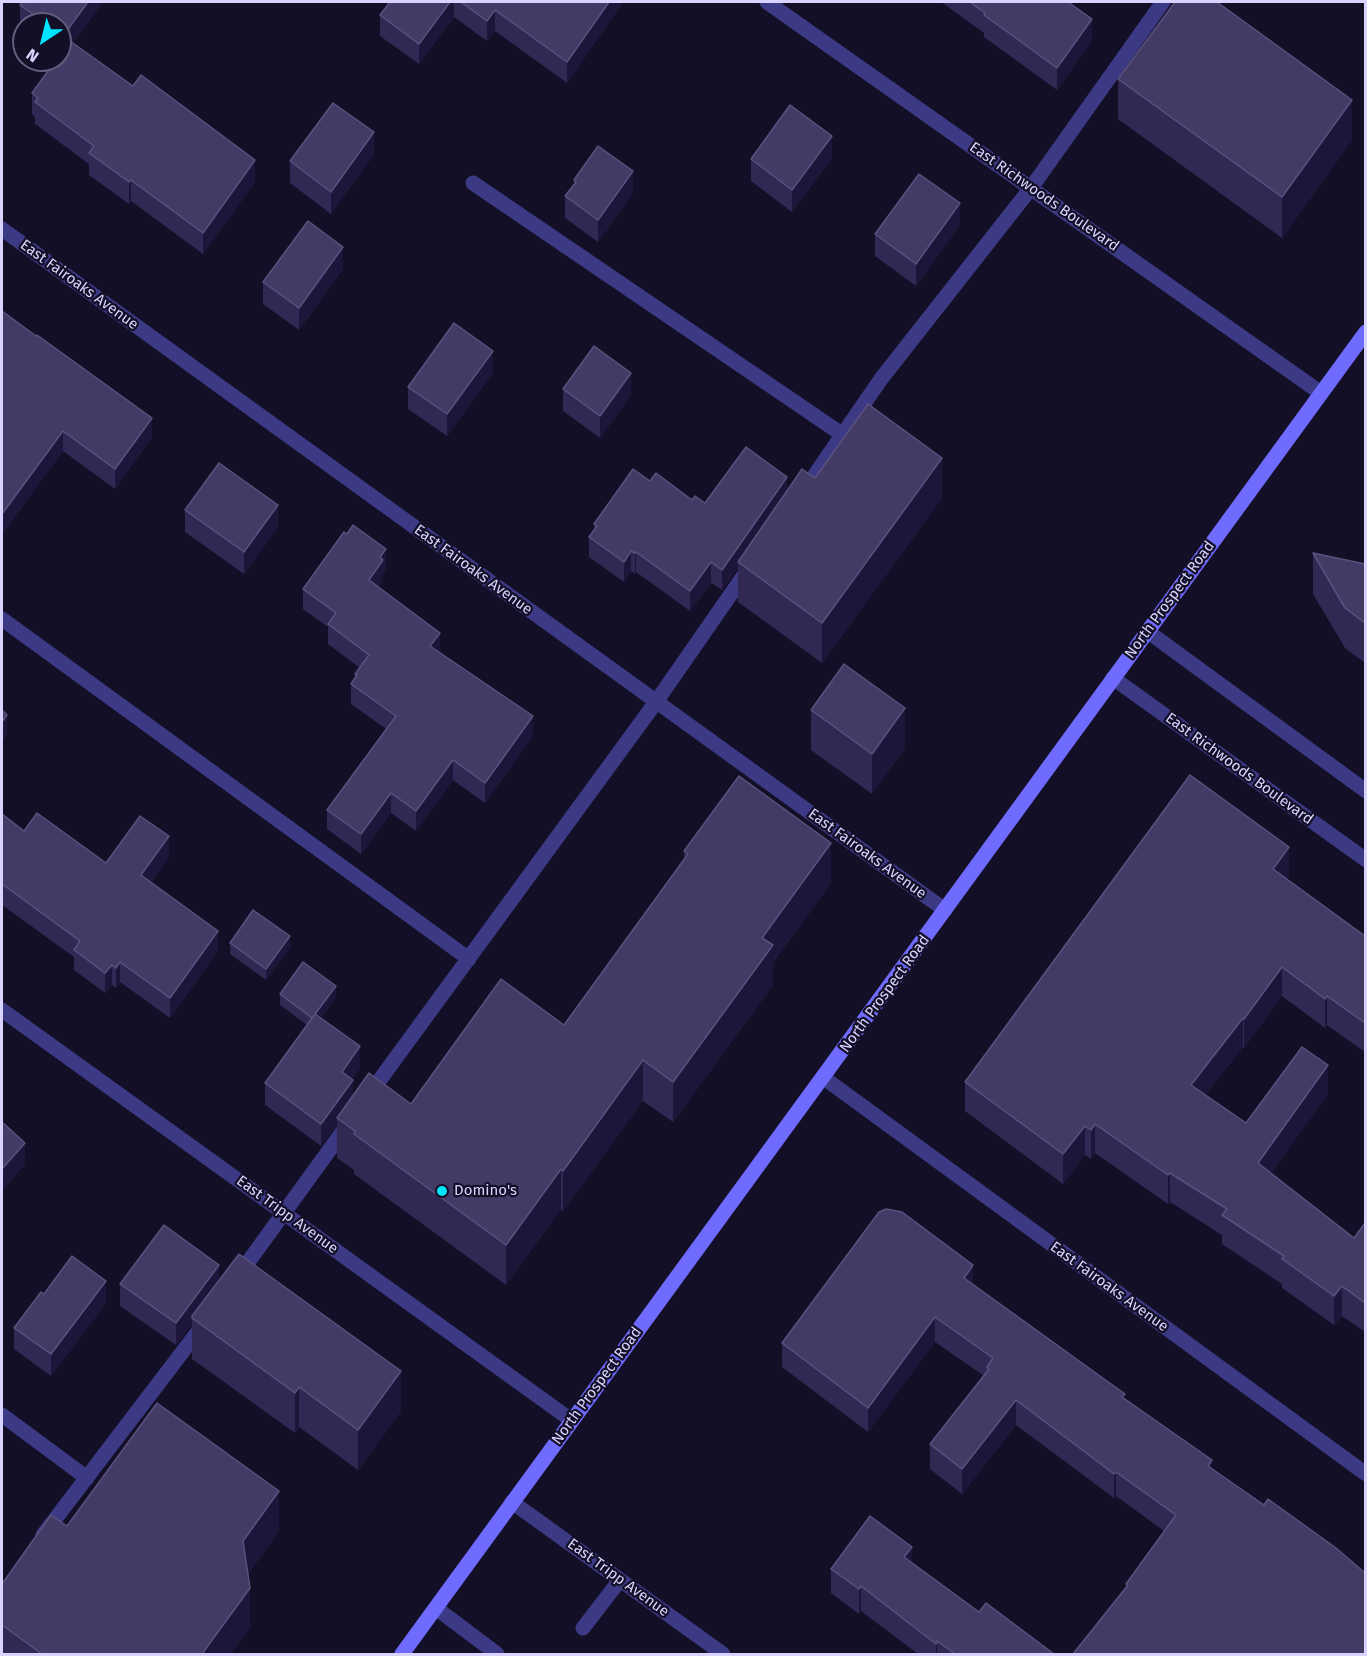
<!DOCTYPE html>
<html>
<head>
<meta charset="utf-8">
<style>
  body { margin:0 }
  #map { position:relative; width:1367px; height:1656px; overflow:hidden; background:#130f26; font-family:"Fira Sans",sans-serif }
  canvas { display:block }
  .frame { position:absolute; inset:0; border:3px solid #d9d4ff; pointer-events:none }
  .north { position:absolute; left:12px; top:12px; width:60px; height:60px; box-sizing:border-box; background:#130f26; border:2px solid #625e7d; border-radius:50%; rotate:215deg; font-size:16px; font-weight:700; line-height:24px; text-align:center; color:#d9d4ff }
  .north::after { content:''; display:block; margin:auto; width:21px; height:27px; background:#00e5ff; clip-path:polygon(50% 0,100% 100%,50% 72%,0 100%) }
</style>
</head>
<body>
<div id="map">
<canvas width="1367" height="1656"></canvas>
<div class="frame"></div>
<div class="north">N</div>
</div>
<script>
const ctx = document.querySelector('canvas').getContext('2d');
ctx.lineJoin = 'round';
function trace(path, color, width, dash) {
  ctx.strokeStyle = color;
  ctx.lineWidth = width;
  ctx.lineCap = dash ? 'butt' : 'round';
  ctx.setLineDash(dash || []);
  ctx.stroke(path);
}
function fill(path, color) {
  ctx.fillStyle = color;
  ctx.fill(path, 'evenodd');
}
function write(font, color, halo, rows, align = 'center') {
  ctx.font = font + ' "Fira Sans",sans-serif';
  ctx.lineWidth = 4.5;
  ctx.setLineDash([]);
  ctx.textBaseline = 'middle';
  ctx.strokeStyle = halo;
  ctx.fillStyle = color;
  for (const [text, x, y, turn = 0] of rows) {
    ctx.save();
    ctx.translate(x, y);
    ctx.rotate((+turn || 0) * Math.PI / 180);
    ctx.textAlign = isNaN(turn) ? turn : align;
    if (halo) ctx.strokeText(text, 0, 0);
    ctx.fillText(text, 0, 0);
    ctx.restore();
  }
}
trace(new Path2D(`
  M473 183 843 435
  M803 492 881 379 1031 188 1163 2
  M2 619 469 959
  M368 1096 656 702 749 568
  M238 1276 349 1123
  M2 1415 87 1478
  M43 1535 203 1325
  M436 1608 497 1654
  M583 1628 620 1580`), '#3d3a85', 15);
trace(new Path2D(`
  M767 2 1321 393
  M2 229 945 910
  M1147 631 1366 791
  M1113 678 1366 860
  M2 1010 571 1420
  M824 1078 1366 1474
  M512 1502 723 1654`), '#3d3a85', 15);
trace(new Path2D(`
  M402 1654 1366 332`), '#6f6bff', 15);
fill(new Path2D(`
  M22 2H103L73 43 255 182 203 254 131 201 129 204 89 175V164L35 124V117L32 114V93L60 60V24H24V28L20 25V5Z
  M390 2H623L567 83 495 31 487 41 454 17 419 64 380 36V15Z
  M941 2H1068L1092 40 1057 90 984 37V33Z
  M1118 79 1352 140 1282 238 1118 119Z
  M374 154 331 214 290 183V161Z
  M832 158 792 212 751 181V159Z
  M574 180 633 193 598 242 565 218V196L574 184Z
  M960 225 916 286 875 256V234Z
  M343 269 299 330 263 304V282Z
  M2 311 152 437 115 489 63 451 2 534Z
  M493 373 447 436 408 409V387Z
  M563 389 631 395 600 438 563 411Z
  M815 478 942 498 822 663 738 602V568L722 590 711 583 690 611 636 572 635 574 631 571 624 582 589 557V537L594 530V524L650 481 692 500 705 503 787 491Z
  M185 510 278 527 244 574 185 532Z
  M1313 553 1365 564V663L1345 648 1313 594Z
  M386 569 383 573V580L378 587 440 653 533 736 485 803 453 780 416 831 391 813 361 854 327 829V810L386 729 351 704V684L355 678V674L360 668 328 644V627L303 609V589Z
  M811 710 905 748 872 794 811 750Z
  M2 814 24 831 106 863 169 857 151 882 218 951 170 1018 120 982 116 988 112 985 105 993 74 970V957L2 905Z
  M684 851 831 883 773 963V985L673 1122 643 1101 563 1211 561 1209 506 1285 354 1174V1170L337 1158V1125L321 1146 265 1105V1083L307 1025 280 1005V994L336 997 321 1018 360 1068 352 1079 353 1095 411 1104 564 1025 684 860Z
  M1289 876 1287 879 1365 936V1052L1327 1025 1325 1028 1282 996 1244 1048 1243 1047 1205 1095 1246 1123 1328 1094 1271 1173 1354 1238 1365 1223V1332L1342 1316 1334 1325 1282 1288V1284L1222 1244V1235L1170 1202 1168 1204 1095 1153 1091 1159 1085 1155 1063 1184 965 1111V1082Z
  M230 943 290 948 266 980 230 954Z
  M219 1281 401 1411 358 1470 299 1427 295 1433 192 1359V1324L176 1345 120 1306V1284Z
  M973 1285 1125 1399 1212 1469 1264 1505 1336 1548 1126 1588V1584L1164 1531 1116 1496 1114 1498 1016 1425 962 1494 930 1469V1444L984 1376 935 1342 868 1432 782 1367V1343Z
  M44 1294 106 1303 51 1376 14 1349V1328Z
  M67 1526 279 1531 248 1574 250 1628 231 1654H2V1584Z
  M912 1563 979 1612 1054 1654H918L861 1611 859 1614 831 1593V1569Z`), '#312854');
fill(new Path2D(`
  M88 2H103L63 56V36Z
  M450 2H454V17L419 64V44Z
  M609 2H623L567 83V62Z
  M495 10V31L487 41V21Z
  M1092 19V40L1057 90V68Z
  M1352 100V140L1282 238V197Z
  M374 132V154L331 214V192Z
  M832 136V158L792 212V190Z
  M255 160V182L203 254V233Z
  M633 171V193L598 242V220Z
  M131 180V201L129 204V182Z
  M960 203V225L916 286V264Z
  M343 247V269L299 330V308Z
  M493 351V373L447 436V414Z
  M631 373V395L600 438V416Z
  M152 418V437L115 489V469Z
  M63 431V451L2 534V514Z
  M942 458V498L822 663V623Z
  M787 477V497L738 562V568L722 590V570Z
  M278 505V527L244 574V552Z
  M386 549V569L383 573V580L369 600V580L380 557Z
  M631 551V571L624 582V562Z
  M636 552V572L635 574V553Z
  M711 562V583L690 611V591Z
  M440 633V653L430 646Z
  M905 708V748L872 794V754Z
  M7 715V735L2 742V722Z
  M533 716V736L485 803V783Z
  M453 760V780L416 831V811Z
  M391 793V813L361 854V834Z
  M169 836V857L141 895V875Z
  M831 843V883L773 963V985L673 1122V1082L762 938Z
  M1289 847V876L1273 898V869Z
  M218 931V951L170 1018V998Z
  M290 936V948L266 980V969Z
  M120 962V982L116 988V968Z
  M112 965V985L105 993V973Z
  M1282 967V996L1244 1048V1019Z
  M336 986V997L313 1029V1018Z
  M1327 996V1025L1325 1028V999Z
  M1243 1018V1047L1191 1114V1085Z
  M360 1046V1068L342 1094V1072Z
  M643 1060V1101L563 1211V1171Z
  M1328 1065V1094L1258 1192V1163Z
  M353 1080V1102L337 1118V1125L321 1146V1124Z
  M1095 1124V1153L1091 1159V1130Z
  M1085 1126V1155L1063 1184V1154Z
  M25 1143V1165L2 1191V1169Z
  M561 1169V1209L506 1285V1245Z
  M1170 1173V1202L1168 1204V1175Z
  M219 1265V1287L192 1318V1324L176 1345V1323Z
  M973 1265V1290L964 1278Z
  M106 1281V1303L51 1376V1354Z
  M1342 1286V1316L1334 1325V1296Z
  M935 1317V1342L868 1432V1408Z
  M401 1371V1411L358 1470V1430Z
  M299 1387V1427L295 1433V1393Z
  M1016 1400V1425L962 1494V1469Z
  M1212 1460V1485L1208 1466Z
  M1116 1472V1496L1114 1498V1474Z
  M279 1491V1531L243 1581V1541Z
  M912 1547V1571L904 1557Z
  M861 1586V1611L859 1614V1589Z
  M250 1588V1628L231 1654H202Z
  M937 1641V1654H936V1644Z`), '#1d163a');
const building = new Path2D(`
  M22 2H88L63 36 60 33V24H47L20 5Z
  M390 2H450L419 44 380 15Z
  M461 2H609L567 62 495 10 487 21Z
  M970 2H1068L1092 19 1057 68 984 15 985 13Z
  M1175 2H1217L1352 100 1282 197 1118 79Z
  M70 41 133 86 141 75 255 160 203 233 131 180 129 182 89 153 94 146 35 102 38 98 32 93 56 60H60V54Z
  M333 103 374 132 331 192 290 161Z
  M790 105 832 136 792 190 751 159Z
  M598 146 633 171 598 220 565 196 576 182 574 180Z
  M919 174 960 203 916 264 875 234Z
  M308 221 343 247 299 308 263 282Z
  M2 311 36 336 37 335 152 418 115 469 63 431 2 514Z
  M454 323 493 351 447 414 408 387Z
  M594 346 631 373 600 416 563 389Z
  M868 404 942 458 822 623 738 562 802 469 815 478Z
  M746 447 787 477 722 570 711 562 690 591 636 552 635 553 631 551 624 562 589 537 597 526 594 524 633 469 650 481 656 473 692 500 695 496 705 503Z
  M219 463 278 505 244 552 185 510Z
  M353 525 386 549 380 557 383 560 369 580 440 633 430 646 533 716 485 783 453 760 416 811 391 793 361 834 327 810 396 716 351 684 357 675 355 674 369 655 328 624 336 613 303 589 344 532 347 534Z
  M1313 553 1365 564V623L1345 608Z
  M844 664 905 708 872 754 811 710Z
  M2 710 7 715 2 722Z
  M1190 775 1289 847 1273 869 1365 936V1023L1327 996 1325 999 1282 967 1244 1019 1243 1018 1191 1085 1246 1123 1302 1047 1328 1065 1258 1163 1354 1238 1365 1223V1303L1342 1286 1334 1296 1282 1259 1284 1256 1222 1215 1227 1209 1170 1173 1168 1175 1095 1124 1091 1130 1085 1126 1063 1154 965 1082Z
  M739 776 831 843 762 938 773 945 673 1082 643 1060 563 1171 561 1169 506 1245 354 1134 355 1131 337 1118 369 1073 411 1104 501 979 564 1025 688 854 684 851Z
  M37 813 106 863 140 816 169 836 141 875 218 931 170 998 120 962 116 968 112 965 105 973 74 950 80 941 2 884V814L24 831Z
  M253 910 290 936 266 969 230 943Z
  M303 962 336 986 312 1018 280 994Z
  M315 1014 360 1046 342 1072 353 1080 321 1124 265 1083Z
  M2 1122 25 1143 2 1169Z
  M886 1209 902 1212 973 1265 964 1278 1125 1394 1122 1397 1212 1460 1208 1466 1264 1505 1268 1499 1336 1548 1365 1573V1654H1073L1128 1585 1126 1584 1176 1515 1116 1472 1114 1474 1016 1400 962 1469 930 1444 989 1369 987 1367 993 1358 935 1317 868 1408 782 1343 879 1212Z
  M164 1225 219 1265 176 1323 120 1284Z
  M239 1254 401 1371 358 1430 299 1387 295 1393 192 1318V1316Z
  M72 1256 106 1281 51 1354 14 1328 41 1292 44 1294Z
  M157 1403 279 1491 243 1541 250 1588 202 1654H42L2 1625V1584L51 1515 67 1526Z
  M870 1516 912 1547 904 1557 979 1612 986 1603 1054 1654H955L937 1641 936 1644 861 1586 859 1589 831 1569Z`);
fill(building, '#433a66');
trace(building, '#5a527e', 1.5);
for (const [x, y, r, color] of [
  [442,1191,6,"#00e5ff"]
]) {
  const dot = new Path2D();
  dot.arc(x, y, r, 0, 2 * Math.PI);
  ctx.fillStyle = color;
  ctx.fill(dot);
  trace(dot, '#130f26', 2);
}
write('15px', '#d9d4ff', '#130f26', [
  ["East Richwoods Boulevard",1044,197,35],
  ["East Fairoaks Avenue",79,285,36],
  ["East Fairoaks Avenue",473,570,36],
  ["North Prospect Road",1170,600,-54],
  ["East Richwoods Boulevard",1239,769,36],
  ["East Fairoaks Avenue",867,854,36],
  ["North Prospect Road",885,994,-54],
  ["East Tripp Avenue",287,1215,36],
  ["East Fairoaks Avenue",1109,1287,36],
  ["North Prospect Road",597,1386,-54],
  ["East Tripp Avenue",618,1578,36]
]);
write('15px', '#d9d4ff', '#130f26', [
  ["Domino's",454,1191]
], 'left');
</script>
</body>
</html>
